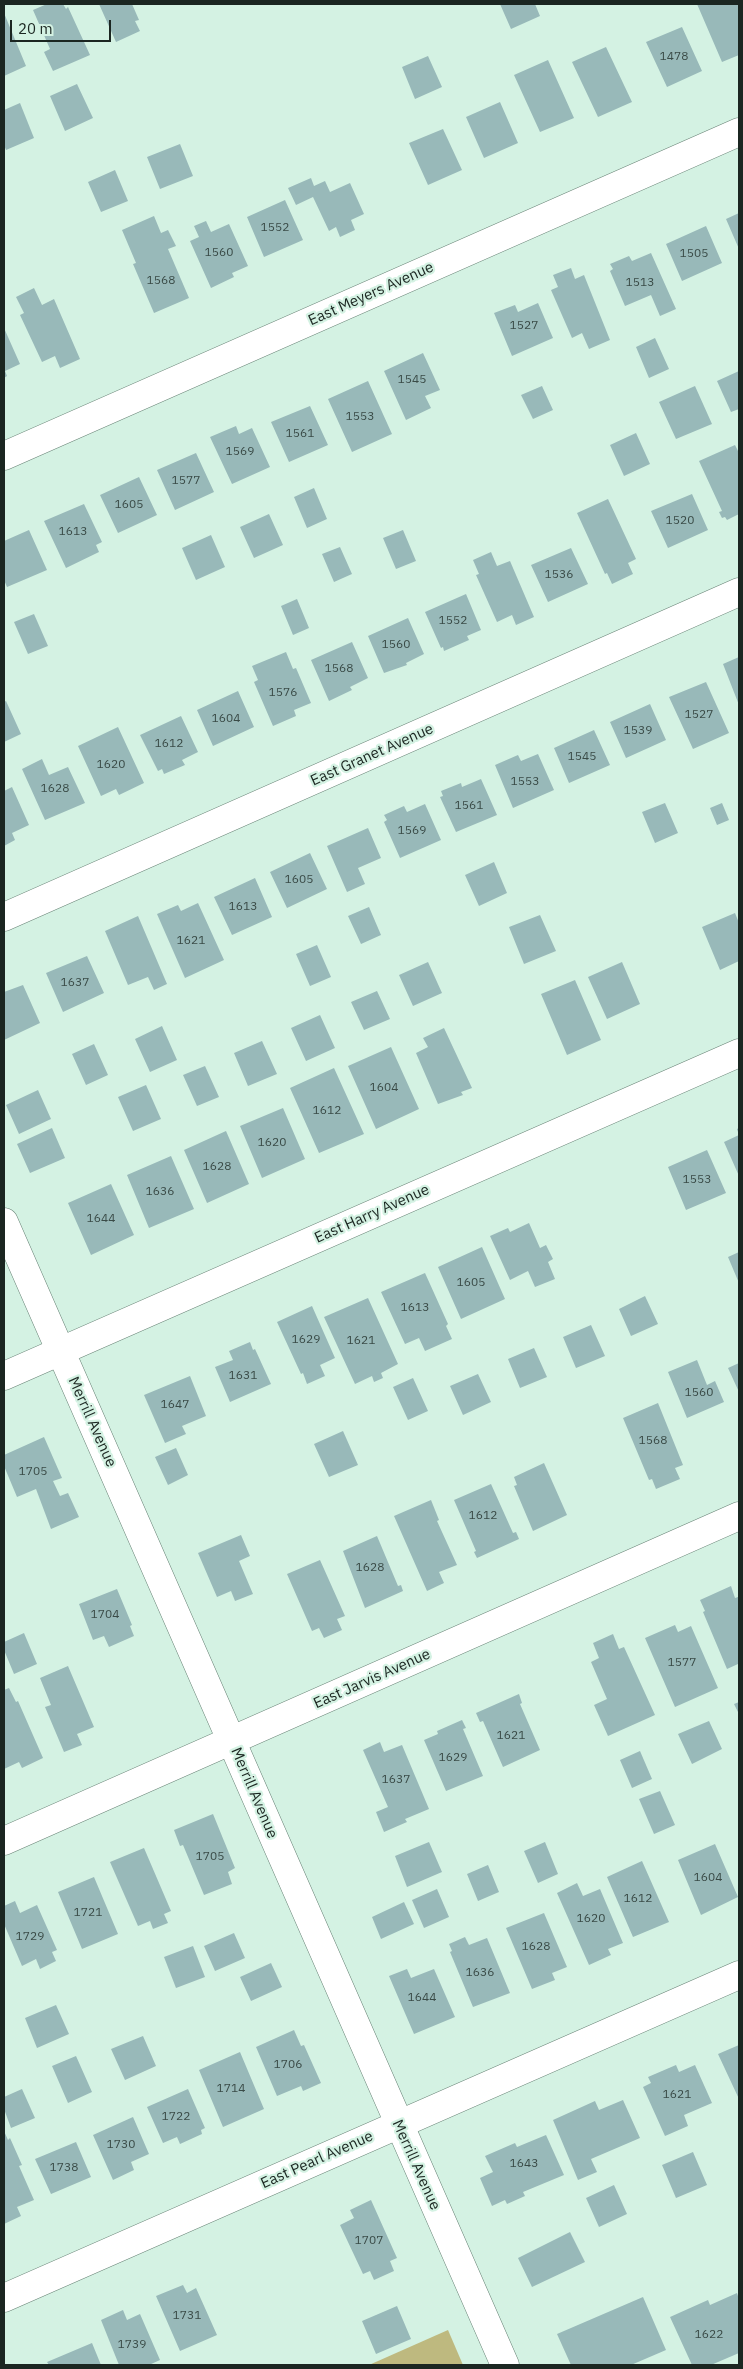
<!DOCTYPE html>
<html>
<head>
<meta charset="utf-8">
<style>
  body { margin:0 }
  #map { position:relative; width:743px; height:2369px; overflow:hidden; background:#d4f2e3; font-family:"IBM Plex Sans",sans-serif }
  canvas { display:block }
  .frame { position:absolute; inset:0; border:5px solid #1b2621; pointer-events:none }
  .scale { position:absolute; left:10px; top:20px; width:101px; height:22px; box-sizing:border-box; border:2px solid #1b2621; border-top:0; padding-left:6px; font-size:15px; line-height:18px; white-space:nowrap; color:#1b2621; -webkit-text-stroke:4px #d4f2e3; paint-order:stroke }
</style>
</head>
<body>
<div id="map">
<canvas width="743" height="2369"></canvas>
<div class="frame"></div>
<div class="scale">20 m</div>
</div>
<script>
const ctx = document.querySelector('canvas').getContext('2d');
ctx.lineJoin = 'round';
function fill(path, color) {
  ctx.fillStyle = color;
  ctx.fill(path, 'evenodd');
}
function trace(path, color, width, dash) {
  ctx.strokeStyle = color;
  ctx.lineWidth = width;
  ctx.lineCap = dash ? 'butt' : 'round';
  ctx.setLineDash(dash || []);
  ctx.stroke(path);
}
function write(font, color, halo, rows, align = 'center') {
  ctx.font = font + ' "IBM Plex Sans",sans-serif';
  ctx.lineWidth = 4.5;
  ctx.setLineDash([]);
  ctx.textBaseline = 'middle';
  ctx.strokeStyle = halo;
  ctx.fillStyle = color;
  for (const [text, x, y, turn = 0] of rows) {
    ctx.save();
    ctx.translate(x, y);
    ctx.rotate((+turn || 0) * Math.PI / 180);
    ctx.textAlign = isNaN(turn) ? turn : align;
    if (halo) ctx.strokeText(text, 0, 0);
    ctx.fillText(text, 0, 0);
    ctx.restore();
  }
}
fill(new Path2D(`
  M448 2330 463 2365H369Z`), '#beb97f');
fill(new Path2D(`
  M47 4H63L66 9 68 7 90 55 53 71 44 52 50 49 33 10Z
  M99 4H132L139 20 135 21 140 31 116 42Z
  M500 4H535L540 16 511 29Z
  M697 4H739V55L722 62Z
  M4 13 26 66 4 76Z
  M682 27 702 71 667 87 646 42Z
  M606 47 632 102 598 117 572 62Z
  M428 56 442 87 415 99 402 67Z
  M548 60 574 118 540 132 514 75Z
  M77 84 93 118 65 131 50 96Z
  M500 102 518 143 484 158 466 117Z
  M20 103 34 138 6 150 4 145V110Z
  M443 129 462 170 428 185 409 143Z
  M180 144 193 176 160 189 147 157Z
  M115 170 128 201 101 212 88 182Z
  M311 178 314 186 325 181 330 192 350 183 364 214 351 220 355 230 340 237 336 227 329 231 313 197 296 205 288 188Z
  M285 200 303 240 264 257 247 217Z
  M739 213V249L726 219Z
  M154 216 161 233 168 230 176 246 168 249 189 298 154 313 133 264 136 263 122 230Z
  M206 221 211 232 229 224 248 266 232 273 234 277 211 288 190 241 199 237 194 226Z
  M706 226 722 263 682 281 666 244Z
  M651 253 676 309 660 316 651 295 625 306 610 271 613 269 610 264 629 256 632 261Z
  M571 268 575 279 584 275 610 340 589 349 582 333 572 338 551 290 558 287 553 275Z
  M34 288 42 305 54 299 80 359 60 368 55 356 42 362 20 315 24 313 16 297Z
  M538 303 553 338 512 356 494 313 515 305 518 312Z
  M4 328 20 364 5 371 7 376 4 378Z
  M655 338 669 369 649 378 636 347Z
  M423 353 440 390 425 396 431 408 406 420 384 371Z
  M739 371V409L731 412 717 381Z
  M368 381 392 434 352 452 328 399Z
  M542 386 553 410 533 419 521 395Z
  M695 386 712 424 676 439 659 402Z
  M310 406 328 445 289 462 271 422Z
  M236 426 239 434 252 428 270 467 232 484 210 437Z
  M636 433 650 464 624 476 610 445Z
  M735 445 739 453V514L727 520 725 517 722 518 719 512 722 511 699 461Z
  M196 453 214 492 175 510 157 470Z
  M139 477 157 515 118 533 100 495Z
  M314 488 327 519 307 528 294 497Z
  M692 494 708 530 668 548 651 511Z
  M608 499 636 559 628 563 633 574 612 584 607 573 605 574 577 513Z
  M84 504 102 542 96 545 99 552 66 568 44 521Z
  M269 514 283 545 254 558 240 527Z
  M29 530 47 570 7 587 4 580V541Z
  M403 530 416 561 396 569 383 538Z
  M211 535 225 567 196 580 182 548Z
  M340 547 352 574 334 582 322 554Z
  M571 548 588 584 548 602 531 565Z
  M491 552 497 566 510 561 534 617 516 625 512 615 497 622 476 575 479 574 473 560Z
  M466 594 481 630 467 636 469 640 444 651 443 647 441 648 425 612Z
  M297 599 309 628 293 635 281 606Z
  M34 614 48 646 28 654 14 622Z
  M408 618 424 654 406 663 407 665 384 673 368 636Z
  M352 642 368 678 350 687 352 690 329 701 311 660Z
  M286 652 293 669 296 668 311 703 294 710 296 716 273 726 254 682 258 680 252 666Z
  M739 657V705L723 664Z
  M706 682 729 733 693 749 669 697Z
  M238 691 254 727 213 746 197 710Z
  M6 701 21 734 4 742V702Z
  M650 704 666 740 626 758 610 722Z
  M181 716 198 752 182 760 185 765 164 774 162 769 158 771 140 735Z
  M118 727 144 783 119 795 116 789 101 796 78 746Z
  M594 730 610 765 569 783 554 748Z
  M538 754 554 790 513 808 495 765 518 755 521 761Z
  M42 759 49 775 68 767 85 803 45 820 22 769Z
  M481 779 497 815 456 832 440 797 443 796 441 791 461 783 462 787Z
  M12 787 29 825 12 833 15 840 4 846V791Z
  M665 803 678 833 655 843 642 812Z
  M722 803 729 820 717 825 710 808Z
  M425 804 441 840 400 858 384 822 387 820 384 815 404 806 407 812Z
  M368 828 381 858 358 868 365 884 347 892 327 846Z
  M310 853 327 889 287 908 270 872Z
  M494 862 507 893 479 906 465 875Z
  M255 878 272 917 232 935 214 897Z
  M198 903 224 960 185 978 157 914 178 905 181 911Z
  M369 907 381 935 361 944 348 916Z
  M735 913 739 923V961L720 970 702 927Z
  M540 915 556 951 524 964 509 927Z
  M138 916 167 984 154 990 148 977 128 985 105 931Z
  M317 945 331 977 310 986 296 954Z
  M87 956 104 993 63 1012 46 973Z
  M428 962 442 993 413 1006 399 975Z
  M622 962 640 1004 607 1019 588 977Z
  M575 980 601 1040 567 1055 541 994Z
  M23 985 40 1023 4 1040V992Z
  M377 991 390 1019 364 1030 351 1002Z
  M320 1015 335 1048 306 1061 291 1028Z
  M162 1026 177 1060 150 1072 135 1039Z
  M444 1028 472 1088 461 1092 463 1095 438 1104 416 1053 428 1047 423 1038Z
  M262 1041 277 1074 248 1086 234 1053Z
  M94 1044 108 1075 86 1085 72 1054Z
  M391 1047 419 1109 376 1129 348 1066Z
  M205 1066 219 1097 197 1106 183 1075Z
  M334 1068 364 1134 319 1153 290 1088Z
  M146 1085 161 1119 133 1131 118 1097Z
  M38 1090 51 1119 19 1134 6 1105Z
  M283 1108 305 1159 262 1178 240 1126Z
  M52 1128 65 1158 30 1173 17 1144Z
  M739 1128V1176L724 1142 739 1135 737 1129Z
  M226 1131 249 1184 207 1203 184 1150Z
  M707 1150 726 1193 686 1210 668 1167Z
  M171 1156 194 1209 149 1228 127 1175Z
  M111 1184 134 1235 91 1255 68 1203Z
  M529 1223 540 1248 546 1245 553 1259 548 1262 555 1279 535 1287 528 1271 510 1280 490 1236 508 1228 510 1232Z
  M482 1247 505 1299 461 1319 438 1267Z
  M739 1252V1283L728 1257Z
  M425 1273 448 1324 446 1326 452 1339 425 1351 419 1338 405 1344 381 1292Z
  M645 1296 658 1324 631 1336 619 1309Z
  M368 1298 398 1364 381 1373 383 1378 374 1382 372 1376 355 1384 324 1317Z
  M312 1306 335 1358 320 1365 325 1376 307 1384 303 1373 301 1374 277 1322Z
  M591 1325 605 1356 576 1368 563 1337Z
  M250 1342 253 1350 255 1349 271 1384 230 1402 215 1367 233 1360 229 1351Z
  M534 1348 547 1377 520 1388 508 1359Z
  M697 1360 707 1385 715 1381 724 1402 687 1418 668 1372Z
  M739 1363V1392L728 1368Z
  M478 1374 491 1402 463 1415 450 1386Z
  M190 1376 206 1416 182 1426 186 1434 165 1443 144 1395Z
  M413 1378 428 1411 408 1420 393 1387Z
  M658 1403 683 1465 675 1468 680 1479 656 1489 652 1479 649 1480 623 1418Z
  M343 1431 358 1465 329 1477 314 1444Z
  M44 1437 62 1478 53 1481 60 1496 68 1493 79 1517 51 1529 36 1489 17 1497 4 1466V1455Z
  M176 1448 188 1475 168 1485 155 1457Z
  M544 1463 567 1515 533 1531 514 1486 517 1485 514 1477Z
  M491 1484 513 1533 516 1532 519 1539 477 1558 474 1552 476 1551 454 1500Z
  M431 1500 439 1520 437 1521 457 1565 439 1572 444 1583 427 1591 394 1516Z
  M241 1535 250 1556 239 1561 253 1594 235 1601 231 1591 217 1597 198 1553Z
  M377 1536 398 1586 401 1585 403 1591 365 1608 343 1551Z
  M320 1560 345 1616 337 1619 342 1630 324 1638 319 1628 312 1631 287 1574Z
  M731 1586 735 1598 738 1597 739 1599V1667L738 1664 727 1669 703 1612 705 1611 700 1600Z
  M117 1589 132 1625 130 1626 134 1636 109 1647 104 1636 93 1640 79 1604Z
  M675 1625 678 1632 691 1626 718 1688 675 1707 645 1638Z
  M24 1633 37 1664 14 1674 4 1650V1642Z
  M613 1634 619 1649 624 1647 655 1715 608 1736 594 1705 607 1699 591 1662 599 1658 593 1643Z
  M68 1666 94 1727 77 1734 82 1745 64 1752 45 1707 51 1705 40 1678Z
  M9 1688 16 1702 18 1701 43 1758 22 1768 19 1762 4 1769V1690Z
  M519 1694 522 1703 520 1704 540 1750 503 1767 483 1721 480 1722 476 1713Z
  M739 1702V1714L734 1704Z
  M462 1720 466 1728 463 1729 483 1776 446 1791 424 1740 438 1734 437 1731Z
  M709 1721 722 1749 692 1764 678 1734Z
  M380 1742 384 1752 402 1745 429 1809 405 1819 407 1822 384 1832 376 1812 388 1807 363 1750Z
  M640 1751 652 1779 632 1788 620 1760Z
  M660 1791 675 1825 654 1834 639 1799Z
  M213 1814 235 1868 228 1872 232 1884 204 1895 183 1845 180 1846 174 1830Z
  M429 1842 442 1872 407 1887 395 1856Z
  M545 1842 558 1874 538 1883 524 1851Z
  M715 1844 738 1897 701 1915 678 1860Z
  M144 1848 171 1911 164 1914 168 1923 153 1929 150 1921 138 1926 110 1862Z
  M642 1861 669 1922 633 1937 607 1877Z
  M488 1865 499 1892 478 1901 467 1874Z
  M94 1877 118 1934 82 1949 58 1892Z
  M577 1883 583 1896 600 1889 623 1943 608 1949 611 1955 589 1965 557 1893Z
  M437 1889 449 1917 424 1928 412 1900Z
  M15 1901 20 1913 37 1905 57 1950 52 1952 56 1961 40 1969 36 1959 22 1966 4 1924V1906Z
  M404 1902 414 1924 381 1939 372 1917Z
  M544 1913 567 1967 552 1973 555 1980 532 1989 506 1928Z
  M234 1933 245 1958 215 1971 204 1946Z
  M465 1937 469 1945 487 1938 510 1993 473 2007 450 1952 452 1951 449 1944Z
  M193 1946 205 1977 176 1988 164 1957Z
  M271 1963 282 1987 251 2001 240 1977Z
  M407 1969 411 1978 434 1969 455 2017 414 2034 389 1976Z
  M56 2005 69 2034 37 2048 25 2018Z
  M294 2030 301 2046 304 2045 321 2083 303 2091 301 2086 277 2096 256 2047Z
  M143 2036 156 2066 125 2080 111 2049Z
  M739 2045V2099L718 2054Z
  M240 2052 264 2109 223 2127 199 2070Z
  M76 2056 92 2092 68 2103 52 2066Z
  M676 2065 679 2072 695 2065 712 2103 684 2115 688 2126 665 2136 643 2087 651 2083 648 2077Z
  M22 2089 35 2118 11 2128 4 2109V2097Z
  M188 2089 205 2128 201 2130 202 2134 180 2144 177 2137 163 2143 147 2107Z
  M623 2100 640 2138 591 2159 597 2172 578 2180 553 2120 595 2101 599 2110Z
  M133 2117 149 2154 131 2162 134 2170 113 2180 93 2135Z
  M4 2131 8 2140 10 2138 22 2165 19 2166 34 2200 17 2207 21 2216 4 2224Z
  M546 2135 564 2175 523 2192 525 2196 507 2204 505 2200 492 2206 480 2178 493 2172 485 2156 515 2143 517 2147Z
  M76 2142 91 2177 51 2194 35 2159Z
  M693 2152 707 2185 676 2198 662 2165Z
  M614 2185 627 2214 599 2227 586 2198Z
  M371 2200 397 2258 390 2261 394 2271 374 2280 370 2271 363 2274 340 2225 354 2218 350 2210Z
  M570 2232 585 2262 532 2287 518 2258Z
  M183 2285 187 2293 196 2288 217 2335 180 2351 156 2296Z
  M737 2293 739 2299V2353L711 2365H692L670 2317 708 2300 710 2305Z
  M643 2297 666 2350 631 2365H571L557 2334Z
  M397 2306 411 2339 376 2354 362 2321Z
  M123 2310 127 2320 140 2314 160 2360 149 2365H119L101 2320Z
  M92 2343 101 2365H49L47 2362Z`), '#98b9b9');
const minor = new Path2D(`
  M4 456 739 132
  M4 917 739 592
  M4 1222 505 2365
  M4 1376 739 1053
  M4 1841 739 1516
  M4 2298 739 1975`);
trace(minor, '#678275', 29);
trace(minor, '#fff', 28);
write('12px', '#3a4b47', null, [
  ["1478",674,57],
  ["1552",275,228],
  ["1560",219,253],
  ["1505",694,254],
  ["1568",161,281],
  ["1513",640,283],
  ["1527",524,326],
  ["1545",412,380],
  ["1553",360,417],
  ["1561",300,434],
  ["1569",240,452],
  ["1577",186,481],
  ["1605",129,505],
  ["1520",680,521],
  ["1613",73,532],
  ["1536",559,575],
  ["1552",453,621],
  ["1560",396,645],
  ["1568",339,669],
  ["1576",283,693],
  ["1527",699,715],
  ["1604",226,719],
  ["1539",638,731],
  ["1612",169,744],
  ["1545",582,757],
  ["1620",111,765],
  ["1553",525,782],
  ["1628",55,789],
  ["1561",469,806],
  ["1569",412,831],
  ["1605",299,880],
  ["1613",243,907],
  ["1621",191,941],
  ["1637",75,983],
  ["1604",384,1088],
  ["1612",327,1111],
  ["1620",272,1143],
  ["1628",217,1167],
  ["1553",697,1180],
  ["1636",160,1192],
  ["1644",101,1219],
  ["1605",471,1283],
  ["1613",415,1308],
  ["1629",306,1340],
  ["1621",361,1341],
  ["1631",243,1376],
  ["1560",699,1393],
  ["1647",175,1405],
  ["1568",653,1441],
  ["1705",33,1472],
  ["1612",483,1516],
  ["1628",370,1568],
  ["1704",105,1615],
  ["1577",682,1663],
  ["1621",511,1736],
  ["1629",453,1758],
  ["1637",396,1780],
  ["1705",210,1857],
  ["1604",708,1878],
  ["1612",638,1899],
  ["1721",88,1913],
  ["1620",591,1919],
  ["1729",30,1937],
  ["1628",536,1947],
  ["1636",480,1973],
  ["1644",422,1998],
  ["1706",288,2065],
  ["1714",231,2089],
  ["1621",677,2095],
  ["1722",176,2117],
  ["1730",121,2145],
  ["1643",524,2164],
  ["1738",64,2168],
  ["1707",369,2241],
  ["1731",187,2316],
  ["1622",709,2335],
  ["1739",132,2345]
]);
write('15px', '#1b2621', '#d4f2e3', [
  ["East Meyers Avenue",371,294,-24],
  ["East Granet Avenue",372,755,-24],
  ["East Harry Avenue",372,1214,-24],
  ["Merrill Avenue",92,1422,66],
  ["East Jarvis Avenue",372,1679,-24],
  ["Merrill Avenue",254,1793,67],
  ["East Pearl Avenue",317,2160,-24],
  ["Merrill Avenue",416,2165,66]
]);
</script>
</body>
</html>
